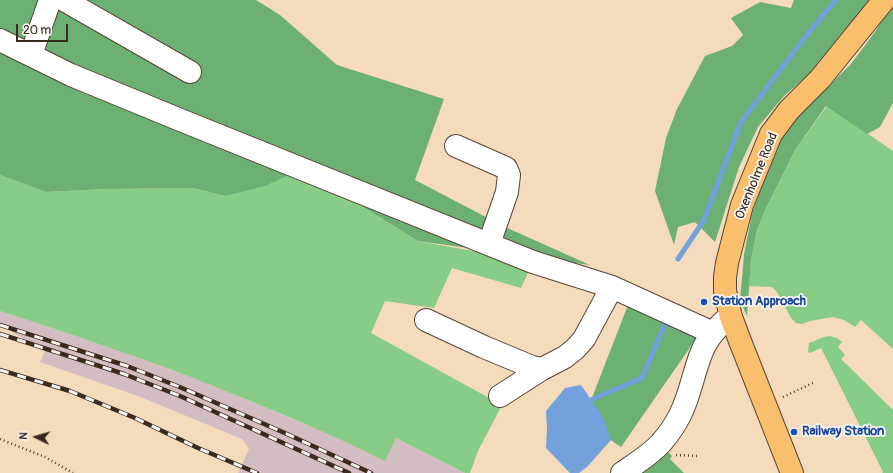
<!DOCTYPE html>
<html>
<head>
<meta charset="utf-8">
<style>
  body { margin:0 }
  #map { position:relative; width:893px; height:473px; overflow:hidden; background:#f3dbbc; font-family:Pangolin,sans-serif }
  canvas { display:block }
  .north { position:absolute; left:16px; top:417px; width:40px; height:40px; -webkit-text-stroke:3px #f6f6f2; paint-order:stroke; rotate:275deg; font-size:11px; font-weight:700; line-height:16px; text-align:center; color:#3b2a1e }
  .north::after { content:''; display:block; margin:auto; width:14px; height:18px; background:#3b2a1e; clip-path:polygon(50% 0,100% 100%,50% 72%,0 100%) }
  .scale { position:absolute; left:16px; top:24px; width:52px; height:18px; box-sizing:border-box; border:2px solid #3b2a1e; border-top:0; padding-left:5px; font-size:12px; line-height:14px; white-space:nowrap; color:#3b2a1e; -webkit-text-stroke:3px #f6f6f2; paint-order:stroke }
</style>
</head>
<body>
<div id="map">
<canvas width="893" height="473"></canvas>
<div class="north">N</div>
<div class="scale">20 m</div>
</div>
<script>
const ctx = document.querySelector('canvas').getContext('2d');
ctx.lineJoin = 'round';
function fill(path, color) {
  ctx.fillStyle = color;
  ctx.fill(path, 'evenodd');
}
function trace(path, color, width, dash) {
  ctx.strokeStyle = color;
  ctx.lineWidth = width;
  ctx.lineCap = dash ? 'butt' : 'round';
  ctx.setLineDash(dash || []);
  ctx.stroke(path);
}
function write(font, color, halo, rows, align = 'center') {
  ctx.font = font + ' Pangolin,sans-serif';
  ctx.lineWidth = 3.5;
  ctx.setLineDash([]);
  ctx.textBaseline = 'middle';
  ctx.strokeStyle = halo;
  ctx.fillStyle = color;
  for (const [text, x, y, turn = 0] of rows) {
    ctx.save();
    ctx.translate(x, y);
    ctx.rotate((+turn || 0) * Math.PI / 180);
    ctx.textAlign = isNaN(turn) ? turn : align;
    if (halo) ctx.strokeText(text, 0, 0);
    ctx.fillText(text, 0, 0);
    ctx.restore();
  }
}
fill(new Path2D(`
  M0 311 118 350 218 387 312 427 396 438 465 473H238L249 449 242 439 138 396 40 362 45 351 0 325Z`), '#d2bec2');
fill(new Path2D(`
  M827 106 893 151V349L861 320 855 327 844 320 833 317 810 321 802 324 796 323 791 318 777 292 772 287 749 286 751 260 757 230 765 210 795 150Z
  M302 169 418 241 533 262 521 288 452 268 434 308 385 301 371 333 502 405 478 451 470 473H465L396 438 385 461C331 434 274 410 218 388 147 359 73 335 0 311V175L46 192 107 189 193 188 225 196Z
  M830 336 837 338 842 342 838 347 845 355 841 359 893 410V473H882L883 472 821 348 810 353 808 352 809 343 824 337Z`), '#87cd88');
fill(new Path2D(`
  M0 0H256L280 15 337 65 444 99 415 180 505 227 590 265 418 241 302 169 265 186 225 196 193 188 107 189 46 192 0 175Z
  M794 0H869L853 29 808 75 784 96 758 127 739 167 715 242 695 222 678 227 674 245 655 191 666 138 677 109 705 56 732 46 743 35 731 18 760 2 791 8Z
  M893 2V103L880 127 867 134 826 106 795 150 765 210 757 230 751 260 747 316 740 301 744 254 752 214 766 169 778 144 791 123 851 64 877 29Z
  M628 305 698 336 621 447 583 421Z
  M666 450 672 456 670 459 684 473H640Z`), '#6db074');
fill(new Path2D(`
  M581 385 604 419 611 440 587 467 579 473H570L546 448 547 428 546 411 565 388Z`), '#72a1db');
trace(new Path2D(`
  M678 259 704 220 741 122 809 32 836 0
  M586 405 591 400 642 378 665 324`), '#72a1db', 5);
const minor = new Path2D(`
  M64 0 190 72
  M0 40 71 75 178 119 533 262 612 287 713 333
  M31 55 50 0
  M456 146 506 168 509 175 507 192 489 244
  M426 320 484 347 532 367 542 369
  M500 396 542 369 565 357 575 349 584 339 612 287
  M622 473C635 464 650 455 661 443 668 435 675 425 680 415 690 396 693 374 701 354 705 342 714 331 723 322`);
const major = new Path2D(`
  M792 473 740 341 731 317 725 291V277L727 263 742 205 771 134 789 110 820 79 884 0`);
trace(minor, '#574536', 24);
trace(major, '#574536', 24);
trace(new Path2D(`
  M783 397 815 382
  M0 439 45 457 73 473
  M676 455 699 456`), '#574536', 2.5, [1, 3]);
trace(minor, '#fff', 22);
trace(major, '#f9bf6d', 22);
const rail = new Path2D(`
  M0 325 127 366 182 388 287 434 371 473
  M0 334 124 374 180 396 349 473
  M0 370 70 391 135 418 198 448 257 473`);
trace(rail, '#3b2a1e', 4.5);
trace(rail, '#f6f6f2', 3, [9]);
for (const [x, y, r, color] of [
  [704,302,4,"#1a4fb4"],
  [794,432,4,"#1a4fb4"]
]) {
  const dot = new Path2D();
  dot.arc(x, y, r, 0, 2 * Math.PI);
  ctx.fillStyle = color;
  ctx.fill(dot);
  trace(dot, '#f6f6f2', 1.5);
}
write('13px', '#3b2a1e', '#f6f6f2', [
  ["Oxenholme Road",757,176,-68]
]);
write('bold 13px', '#164399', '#f6f6f2', [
  ["Station Approach",712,302],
  ["Railway Station",802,432]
], 'left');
</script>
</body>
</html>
